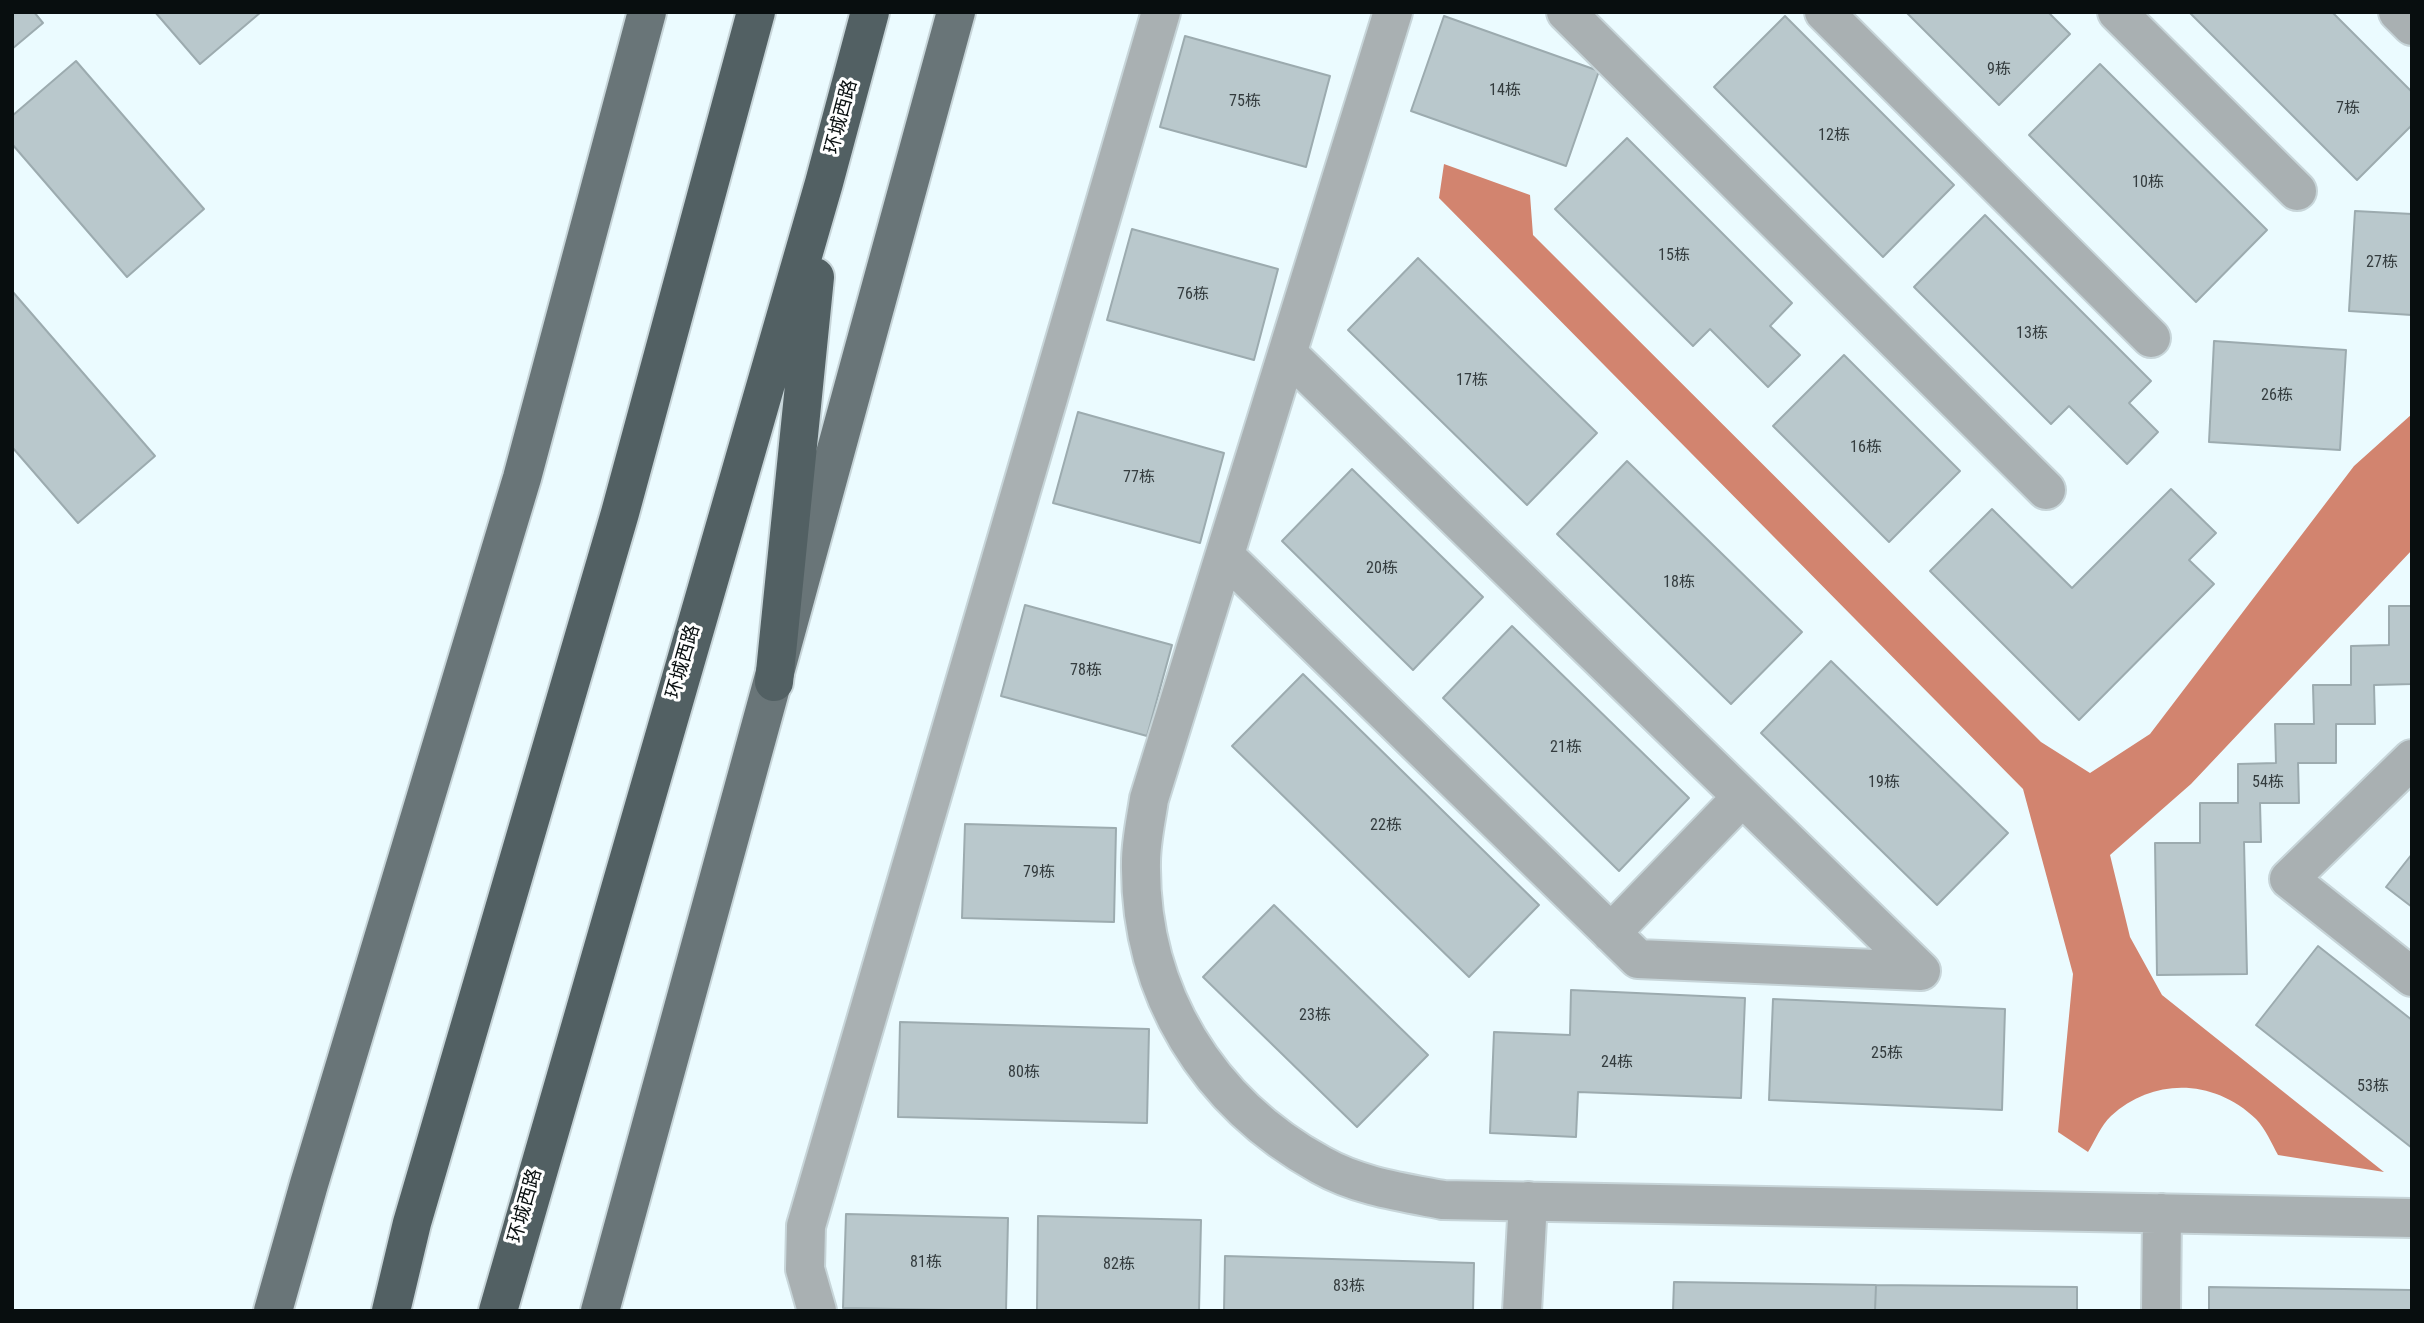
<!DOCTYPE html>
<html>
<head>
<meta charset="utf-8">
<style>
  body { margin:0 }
  #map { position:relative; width:2424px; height:1323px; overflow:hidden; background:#ebfbff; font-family:"Roboto Condensed",sans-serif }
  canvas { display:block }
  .frame { position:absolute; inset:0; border:14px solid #080e0f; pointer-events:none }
</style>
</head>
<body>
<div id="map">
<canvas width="2424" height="1323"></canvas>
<div class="frame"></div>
</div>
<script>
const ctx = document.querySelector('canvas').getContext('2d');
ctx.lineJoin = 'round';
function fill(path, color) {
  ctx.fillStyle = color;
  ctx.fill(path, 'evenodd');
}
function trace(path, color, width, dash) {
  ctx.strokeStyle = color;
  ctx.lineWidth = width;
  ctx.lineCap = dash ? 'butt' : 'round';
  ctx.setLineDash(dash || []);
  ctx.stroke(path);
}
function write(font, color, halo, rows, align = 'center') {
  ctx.font = font + ' "Roboto Condensed","Noto Sans SC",sans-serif';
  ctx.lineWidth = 6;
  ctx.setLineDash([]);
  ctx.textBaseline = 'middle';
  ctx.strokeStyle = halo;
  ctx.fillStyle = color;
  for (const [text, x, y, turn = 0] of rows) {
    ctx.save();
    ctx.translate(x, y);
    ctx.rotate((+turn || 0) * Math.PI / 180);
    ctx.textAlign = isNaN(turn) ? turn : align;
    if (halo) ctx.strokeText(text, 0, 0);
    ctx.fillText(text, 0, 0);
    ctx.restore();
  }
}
fill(new Path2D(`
  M1444 164 1530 195 1533 235 2041 742 2090 773 2150 734 2354 466 2412 414V550L2191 784 2110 855 2130 937 2162 995 2384 1172 2278 1155C2272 1144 2265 1128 2256 1119 2214 1079 2154 1077 2111 1116 2101 1125 2095 1141 2088 1152L2058 1132 2073 974 2023 789 1439 198Z`), '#d2846f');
const building = new Path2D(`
  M12 12H34L43 23 12 49Z
  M155 12H261L200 64Z
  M1906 12H2048L2070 34 1999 105Z
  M2189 12H2332L2412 92V125L2357 180Z
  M1444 16 1599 71 1566 166 1411 111Z
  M1785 16 1954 185 1883 257 1714 87Z
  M1185 36 1330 76 1306 167 1160 127Z
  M76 61 204 209 127 277 12 144V116Z
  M2100 64 2267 230 2196 302 2029 135Z
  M1627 138 1792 303 1770 326 1800 355 1768 387 1710 329 1693 346 1555 209Z
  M2355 211 2412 214V315L2349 311Z
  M1985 215 2151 381 2129 403 2158 432 2127 464 2069 406 2051 424 1914 287Z
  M1132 229 1278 269 1254 360 1107 320Z
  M1418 258 1597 433 1527 505 1348 330Z
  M12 291 155 456 78 523 12 447Z
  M2214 341 2346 350 2340 450 2209 442Z
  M1844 355 1960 471 1889 542 1773 426Z
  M1078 412 1224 453 1200 543 1053 503Z
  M1627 461 1802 632 1731 704 1557 534Z
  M1352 469 1483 597 1413 670 1282 541Z
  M2171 489 2216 533 2189 560 2214 584 2079 720 1930 571 1992 509 2072 588Z
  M1025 605 1172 645 1147 736 1001 696Z
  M2389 606H2412V684L2374 685 2375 724H2336V763H2298L2299 803H2260L2261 842H2244L2247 974 2157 975 2155 843H2200V803H2238V764L2276 763 2275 724H2314L2313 685H2351V646L2389 645Z
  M1512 626 1689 798 1619 871 1443 698Z
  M1831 661 2008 833 1937 905 1761 733Z
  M1303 674 1539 905 1469 977 1232 746Z
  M965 824 1116 828 1114 922 962 918Z
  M2412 854V907L2386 887Z
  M1274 905 1428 1055 1357 1127 1203 977Z
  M2318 946 2412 1020V1148L2256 1025Z
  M1571 990 1745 998 1741 1098 1578 1092 1576 1137 1490 1133 1494 1032 1570 1035Z
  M1773 999 2005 1009 2002 1110 1769 1100Z
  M900 1022 1149 1029 1147 1123 898 1117Z
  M846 1214 1008 1218 1006 1311 843 1308Z
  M1038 1216 1201 1220 1199 1311 1037 1310Z
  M1225 1256 1474 1263 1473 1311H1224Z
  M1674 1282 1876 1285 1875 1311H1673Z
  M1876 1285 2077 1287V1311H1875Z
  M2209 1287 2411 1290V1311H2209Z`);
fill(building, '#b9c8cc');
trace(building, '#9cabaf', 2);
const minor = new Path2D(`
  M1393 12 1149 799C1146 820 1141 841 1141 862 1139 992 1208 1103 1321 1165 1358 1186 1401 1192 1443 1200L2412 1218
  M1566 12 2046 490
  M1824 12 2151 338
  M2117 12 2297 191
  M2398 12 2412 26
  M1225 556 1638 959 1921 971 1288 354
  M2412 759 2289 879 2412 977
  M1611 933 1742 797
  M817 1311 805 1269 806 1226 1161 12
  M1522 1311 1528 1201
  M2161 1311 2162 1213`);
const major = new Path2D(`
  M273 1311 309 1184 522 478 647 12
  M600 1311 956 12`);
const highway = new Path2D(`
  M774 682 815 277
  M391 1311 412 1223 620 513 756 12
  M498 1311 824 183 870 12`);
trace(minor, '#c7d5d9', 42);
trace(major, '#c7d5d9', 42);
trace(highway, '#c7d5d9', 42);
trace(minor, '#a9b0b2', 38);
trace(major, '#697578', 38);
trace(highway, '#526063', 38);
write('16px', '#343c3e', null, [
  ["9栋",1999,70],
  ["14栋",1505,91],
  ["75栋",1245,102],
  ["7栋",2348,109],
  ["12栋",1834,136],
  ["10栋",2148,183],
  ["15栋",1674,256],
  ["27栋",2382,263],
  ["76栋",1193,295],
  ["13栋",2032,334],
  ["17栋",1472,381],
  ["26栋",2277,396],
  ["16栋",1866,448],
  ["77栋",1139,478],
  ["20栋",1382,569],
  ["18栋",1679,583],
  ["78栋",1086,671],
  ["21栋",1566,748],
  ["19栋",1884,783],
  ["54栋",2268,783],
  ["22栋",1386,826],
  ["79栋",1039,873],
  ["23栋",1315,1016],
  ["25栋",1887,1054],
  ["24栋",1617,1063],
  ["80栋",1024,1073],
  ["53栋",2373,1087],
  ["81栋",926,1263],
  ["82栋",1119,1265],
  ["83栋",1349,1287]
]);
write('19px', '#080e0f', '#fff', [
  ["环城西路",842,117,-75],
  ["环城西路",684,662,-74],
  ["环城西路",526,1206,-74]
]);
</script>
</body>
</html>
